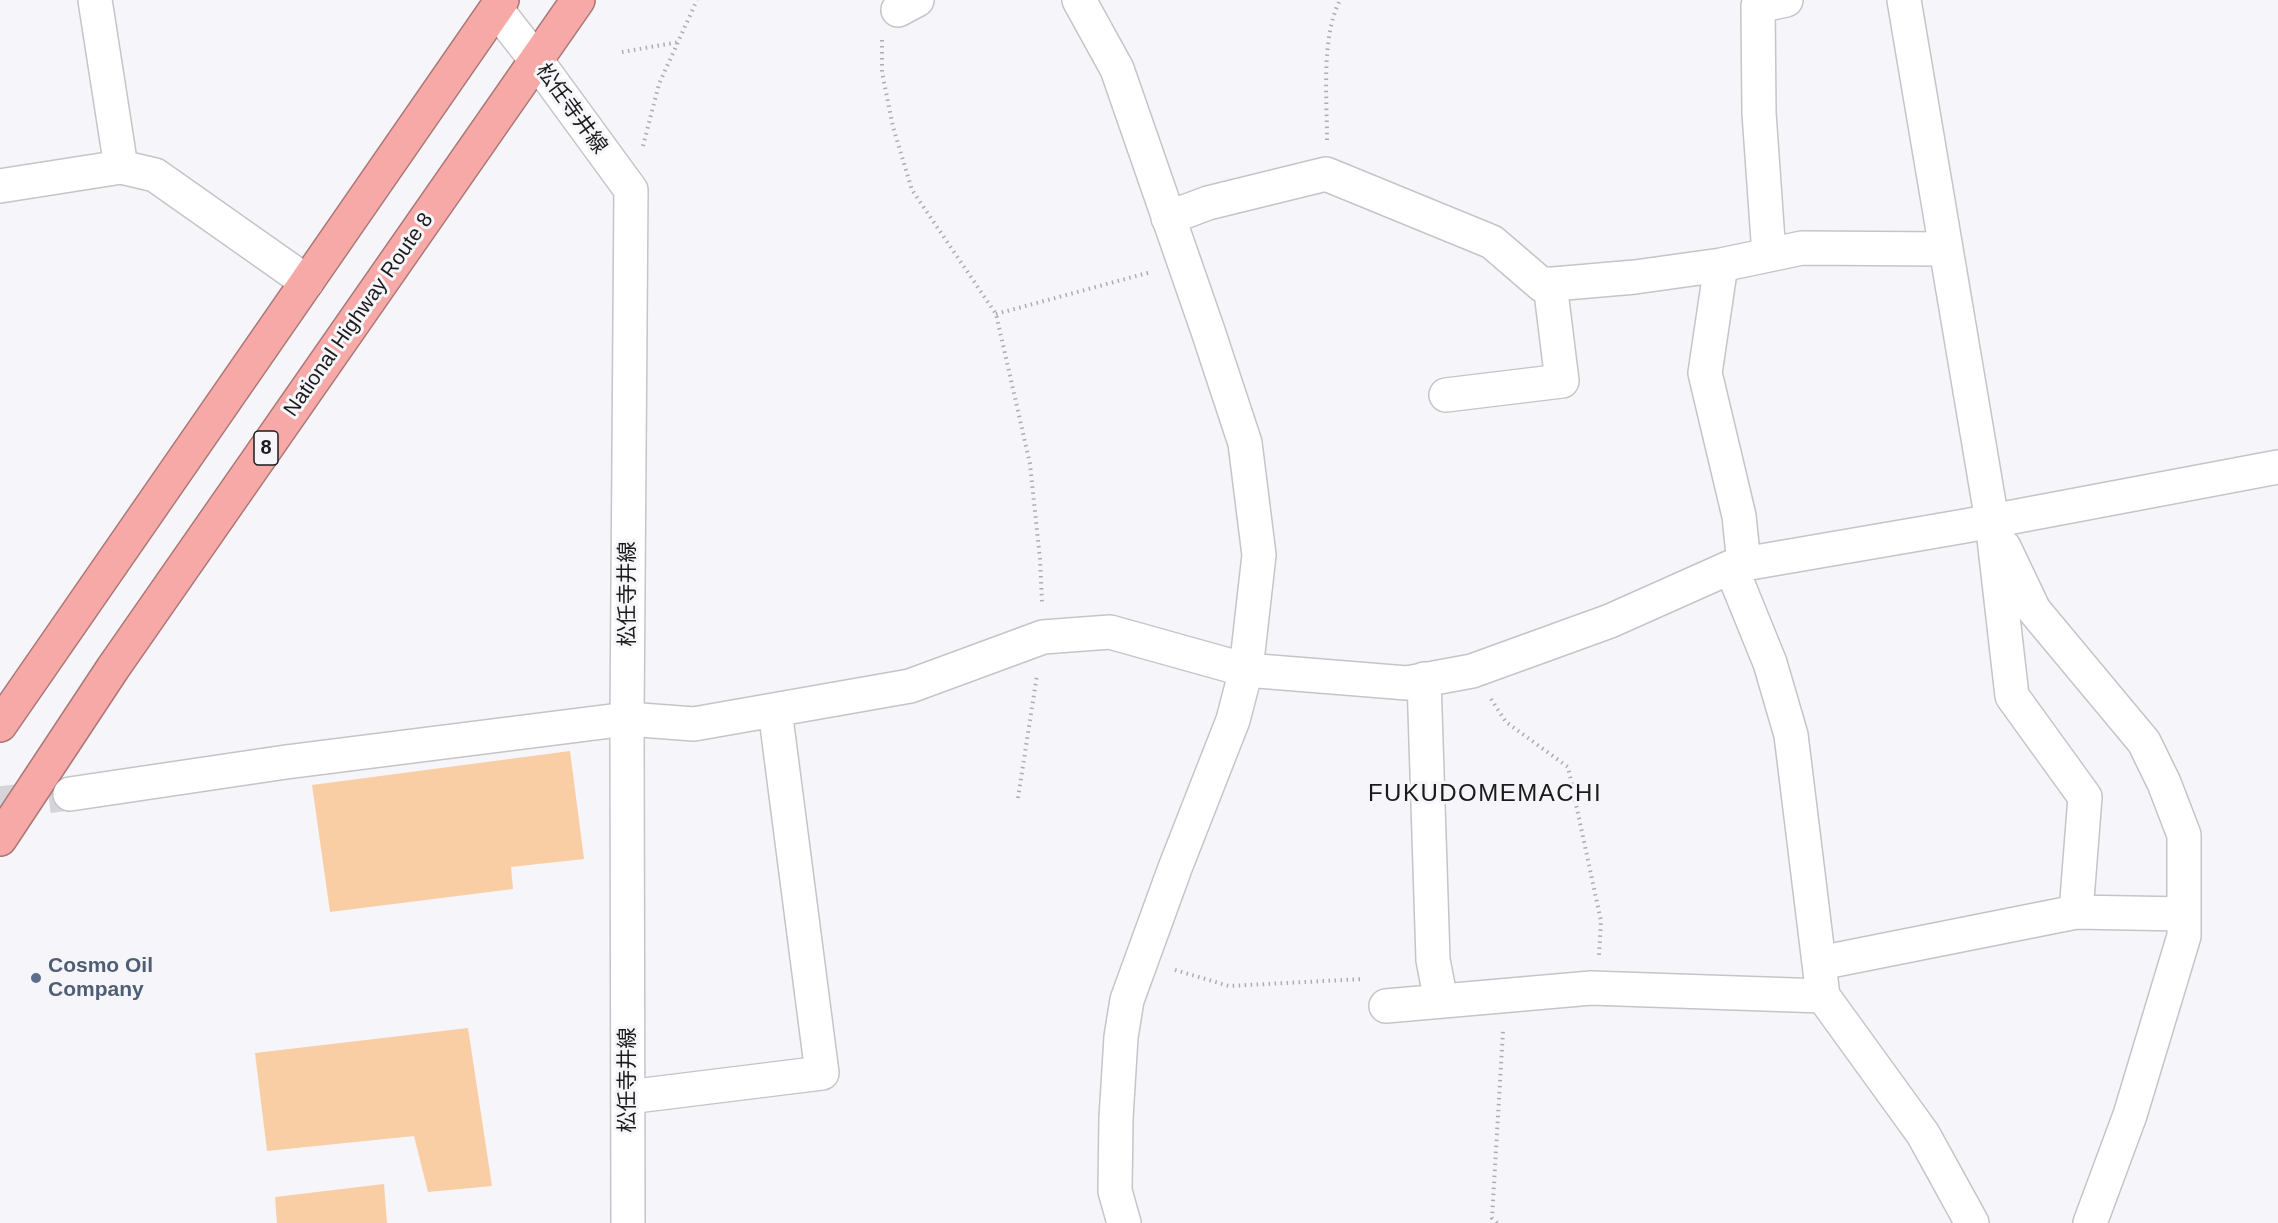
<!DOCTYPE html>
<html>
<head>
<meta charset="utf-8">
<style>
  body { margin:0 }
  canvas { display:block; background:#f6f5f9 }
</style>
</head>
<body>
<canvas width="2278" height="1223"></canvas>
<script>
const ctx = document.querySelector('canvas').getContext('2d');
ctx.lineJoin = 'round';
function fill(path, color) {
  ctx.fillStyle = color;
  ctx.fill(path, 'evenodd');
}
function trace(path, color, width, dash) {
  ctx.strokeStyle = color;
  ctx.lineWidth = width;
  ctx.lineCap = dash ? 'butt' : 'round';
  ctx.setLineDash(dash || []);
  ctx.stroke(path);
}
function write(font, color, halo, rows, align = 'center') {
  ctx.font = font + ' Helvetica,"Noto Sans JP",sans-serif';
  ctx.lineWidth = 6;
  ctx.setLineDash([]);
  ctx.textBaseline = 'middle';
  ctx.strokeStyle = halo;
  ctx.fillStyle = color;
  for (const [text, x, y, turn = 0] of rows) {
    ctx.save();
    ctx.translate(x, y);
    ctx.rotate((+turn || 0) * Math.PI / 180);
    ctx.textAlign = isNaN(turn) ? turn : align;
    if (halo) ctx.strokeText(text, 0, 0);
    ctx.fillText(text, 0, 0);
    ctx.restore();
  }
}
fill(new Path2D(`
  M570 751 584 859 511 867 513 889 330 912 312 785Z
  M468 1028 492 1186 428 1192 414 1136 267 1151 255 1053Z
  M384 1184 387 1223H277L275 1197Z`), '#facea5');
trace(new Path2D(`
  M0 803 70 794`), '#d5d4d8', 33, [33, 16]);
const street = new Path2D(`
  M95 0 121 167
  M1079 0 1117 69 1208 331 1245 443 1259 555 1246 670 1233 720 1175 868 1127 1000 1121 1037 1116 1118 1115 1191 1124 1223
  M1904 0 1992 521 2012 696 2085 797 2076 912
  M898 10 917 0
  M0 186 121 167 155 175 307 282
  M1168 218 1208 203 1326 174 1492 242 1542 285 1635 277 1721 265 1705 373 1739 516 1744 564
  M1769 255 1759 113 1758 6 1786 0
  M1721 265 1802 248 1944 249
  M1446 395 1562 381 1550 284
  M2004 547 2034 610 2144 742 2164 783 2184 835V936L2130 1115 2090 1223
  M1731 567 1770 663 1791 735 1823 996 1923 1134 1972 1223
  M1424 679 1433 960 1441 1001
  M70 794 286 762 627 719 694 724 910 686 1043 637 1110 632 1246 670 1407 683 1472 671 1610 621 1731 567 1744 564 1965 526 2278 467
  M1820 963 2076 912 2184 914
  M1386 1006 1591 988 1823 996
  M628 1097 822 1073 775 710`);
const secondary = new Path2D(`
  M496 9 536 60 631 190 627 719 628 1223`);
const highway = new Path2D(`
  M0 725 502 0
  M0 839 113 668 578 0`);
trace(street, '#c5c5c8', 36);
trace(secondary, '#c5c5c8', 36);
trace(highway, '#a97776', 36);
trace(new Path2D(`
  M882 40V72L893 127 912 190 996 314 1030 464 1040 559 1042 602
  M622 52 679 42
  M1327 140C1327 98 1321 37 1340 0
  M643 146 659 84 697 0
  M996 314 1151 272
  M1491 699 1506 722 1568 767 1601 921 1599 955
  M1018 798 1037 675
  M1175 970 1229 986 1363 979
  M1497 1223 1492 1218 1503 1031`), '#adacaf', 4, [1.5, 4.5]);
trace(street, '#fff', 33);
trace(secondary, '#fff', 33);
trace(highway, '#f6a9a6', 33);
for (const [x, y, r, color] of [
  [36,978,6,"#5c6f8a"]
]) {
  const dot = new Path2D();
  dot.arc(x, y, r, 0, 2 * Math.PI);
  ctx.fillStyle = color;
  ctx.fill(dot);
  trace(dot, '#f6f5f9', 2);
}
for (const [x, y, w] of [
  [266,448,24]
]) {
  const box = new Path2D();
  box.roundRect(x - w / 2, y - 17, w, 34, 4.5);
  ctx.fillStyle = '#f6f5f9';
  ctx.fill(box);
  trace(box, '#1b1b1c', 1.5);
}
write('bold 20px', '#1b1b1c', null, [
  ["8",266,448]
]);
write('21px', '#1b1b1c', '#f6f5f9', [
  ["松任寺井線",571,109,54],
  ["National Highway Route 8",359,315,-55],
  ["松任寺井線",628,594,-90],
  ["松任寺井線",628,1080,-90]
]);
write('bold 21px', '#4e5e75', '#f6f5f9', [
  ["Cosmo Oil",48,966],
  ["Company",48,990]
], 'left');
ctx.letterSpacing = '1.5px';
write('24px', '#1b1b1c', '#f6f5f9', [
  ["FUKUDOMEMACHI",1485,794]
]);
ctx.letterSpacing = '0px';
</script>
</body>
</html>
